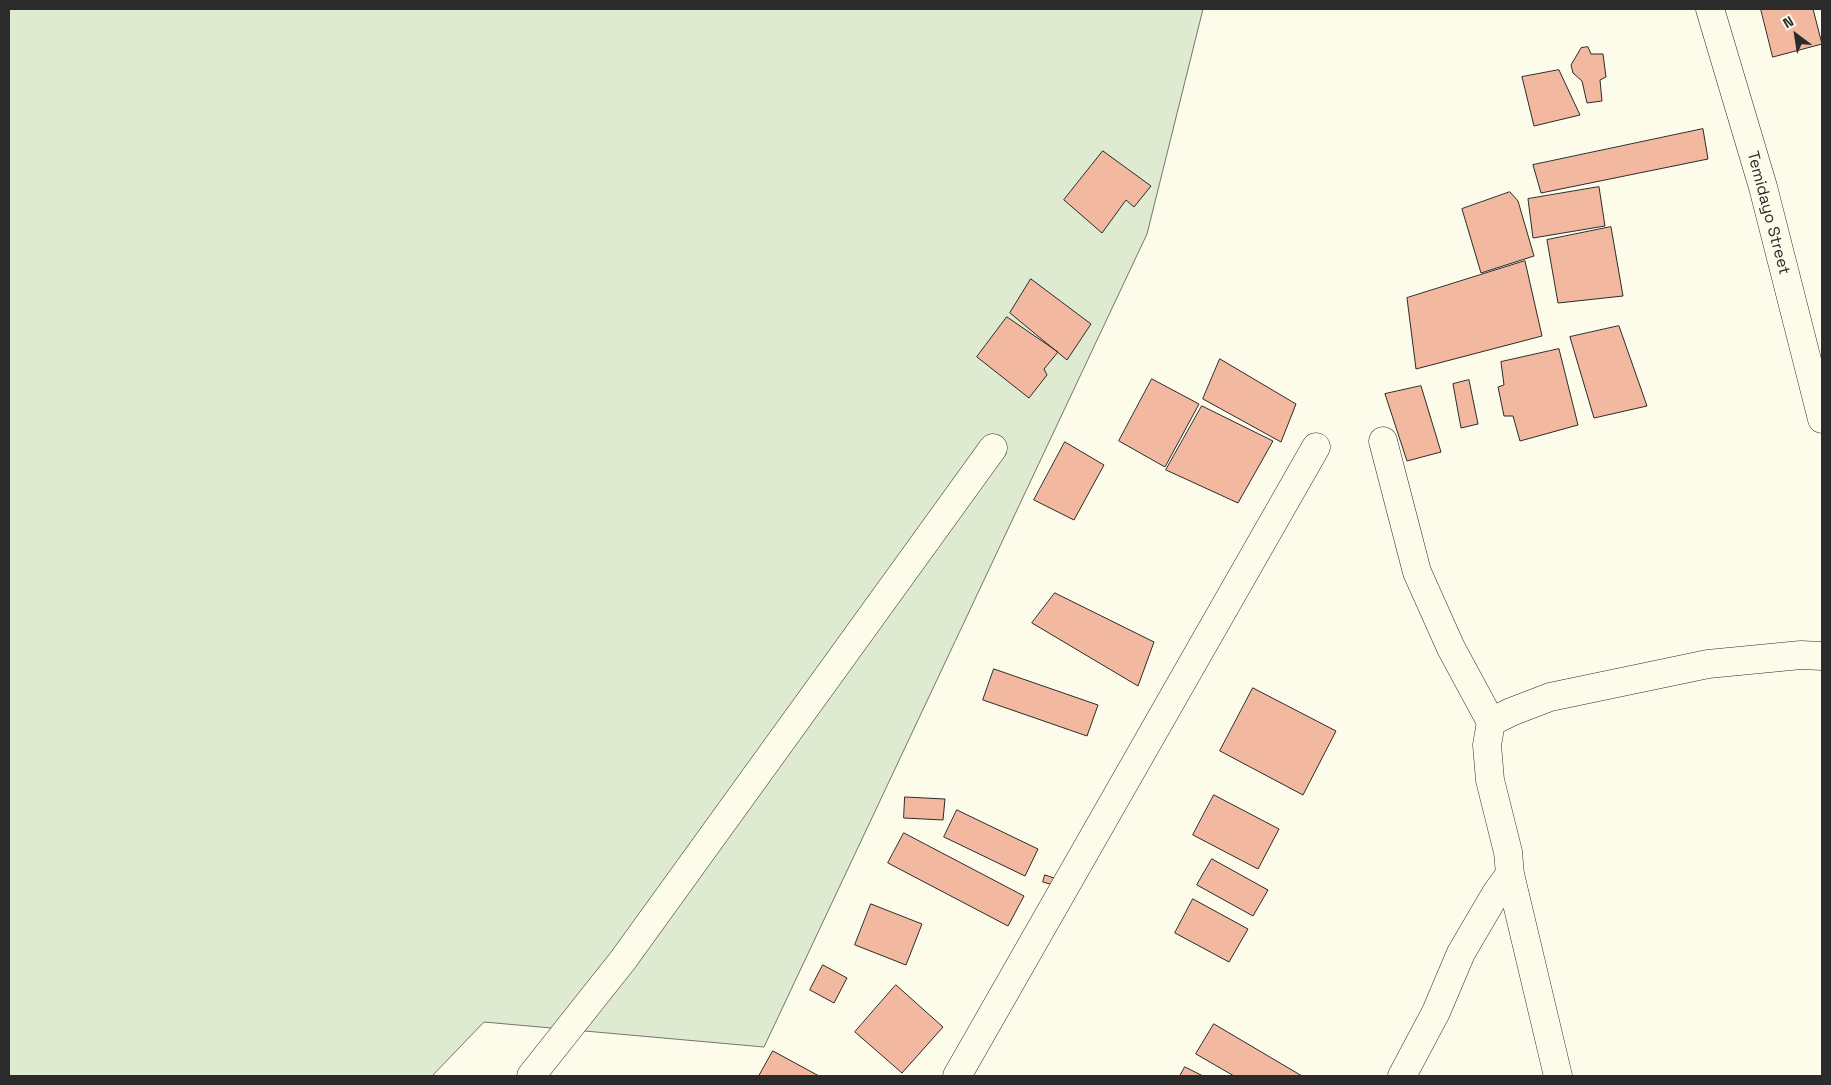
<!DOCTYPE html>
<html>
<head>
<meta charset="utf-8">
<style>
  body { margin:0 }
  #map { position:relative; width:1831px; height:1085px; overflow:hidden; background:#fdfbea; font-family:"Space Grotesk",sans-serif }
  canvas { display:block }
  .frame { position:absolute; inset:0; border:10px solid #2b2b2b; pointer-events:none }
  .north { position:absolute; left:1771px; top:10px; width:50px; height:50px; -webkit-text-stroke:4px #fdfbea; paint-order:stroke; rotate:329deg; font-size:14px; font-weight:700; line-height:20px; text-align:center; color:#2b2b2b }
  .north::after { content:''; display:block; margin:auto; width:18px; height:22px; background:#2b2b2b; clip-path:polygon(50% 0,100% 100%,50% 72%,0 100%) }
</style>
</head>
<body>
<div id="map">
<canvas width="1831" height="1085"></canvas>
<div class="frame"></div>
<div class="north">N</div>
</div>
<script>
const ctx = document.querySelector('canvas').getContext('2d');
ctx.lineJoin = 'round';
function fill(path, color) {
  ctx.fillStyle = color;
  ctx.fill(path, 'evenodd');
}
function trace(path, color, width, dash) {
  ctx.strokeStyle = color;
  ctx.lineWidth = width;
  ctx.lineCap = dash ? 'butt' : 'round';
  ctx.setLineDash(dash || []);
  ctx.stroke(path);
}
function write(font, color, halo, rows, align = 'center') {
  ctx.font = font + ' "Space Grotesk",sans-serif';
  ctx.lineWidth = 4;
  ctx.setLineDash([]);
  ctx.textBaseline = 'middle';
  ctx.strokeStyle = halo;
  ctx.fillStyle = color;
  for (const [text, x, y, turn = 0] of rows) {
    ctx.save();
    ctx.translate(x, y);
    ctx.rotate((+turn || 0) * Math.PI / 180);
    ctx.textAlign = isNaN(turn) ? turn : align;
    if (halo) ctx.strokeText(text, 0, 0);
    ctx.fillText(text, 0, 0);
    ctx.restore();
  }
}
const green = new Path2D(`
  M9 9H1203L1147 234 764 1047 484 1022 432 1076H9Z`);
fill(green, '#deebd1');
trace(green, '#74746e', 1);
const building = new Path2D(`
  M1761 9H1813L1822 44 1773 57Z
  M1588 47 1591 54H1603L1606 77 1600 80 1602 101 1587 103 1582 81 1573 73 1571 65 1581 48Z
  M1559 70 1580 115 1534 126 1522 77Z
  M1703 129 1708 159 1541 193 1533 165Z
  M1103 151 1151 186 1134 207 1126 200 1102 233 1064 200Z
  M1599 187 1605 226 1533 238 1528 199Z
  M1510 192 1518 201 1534 256 1481 273 1462 209Z
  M1611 227 1623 296 1558 303 1547 240Z
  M1525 261 1542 336 1416 369 1407 298Z
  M1031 279 1091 324 1067 360 1010 313Z
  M1007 317 1058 352 1044 369 1047 375 1029 398 977 357Z
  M1619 326 1647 406 1594 418 1570 337Z
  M1559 349 1578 425 1520 441 1513 416H1504L1498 387 1504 385 1501 362Z
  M1220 359 1296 404 1281 442 1203 399Z
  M1152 379 1199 404 1165 467 1119 441Z
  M1469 380 1478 424 1461 428 1453 384Z
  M1421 386 1441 452 1407 461 1385 394Z
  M1202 406 1273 441 1238 503 1166 470Z
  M1065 442 1104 465 1074 520 1034 500Z
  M1055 593 1154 642 1138 686 1032 623Z
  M994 669 1098 705 1087 736 983 700Z
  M1253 688 1336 731 1303 795 1220 751Z
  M1214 795 1279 829 1258 869 1193 835Z
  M905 797 945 799 943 820 904 818Z
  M957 810 1038 849 1025 876 944 837Z
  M904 833 1024 896 1008 926 888 863Z
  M1212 859 1268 890 1253 916 1197 885Z
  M1045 875 1063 881 1060 887 1043 882Z
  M1193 899 1248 929 1229 962 1175 933Z
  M871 904 922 924 906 965 855 945Z
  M823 965 847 978 834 1003 810 990Z
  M896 985 943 1027 902 1073 855 1032Z
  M1214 1024 1302 1076H1234L1196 1054Z
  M773 1051 819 1076H759Z
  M1185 1067 1203 1076H1180Z`);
fill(building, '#f2b8a0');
trace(building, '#2b2b2b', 1);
const minor = new Path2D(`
  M1710 9 1763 187 1822 419
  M1383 441 1417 572 1451 648 1491 722 1487 745 1490 780 1508 852 1510 874 1495 895 1461 953 1436 1012 1402 1076
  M1491 722 1511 712 1550 697 1708 664 1801 655 1822 656
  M1510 874 1558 1076
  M531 1076 623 960 993 448
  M957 1076 1316 447`);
trace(minor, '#2b2b2b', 29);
trace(minor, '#fdfbea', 28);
write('16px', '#2b2b2b', '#fdfbea', [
  ["Temidayo Street",1768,213,75]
]);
</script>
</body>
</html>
